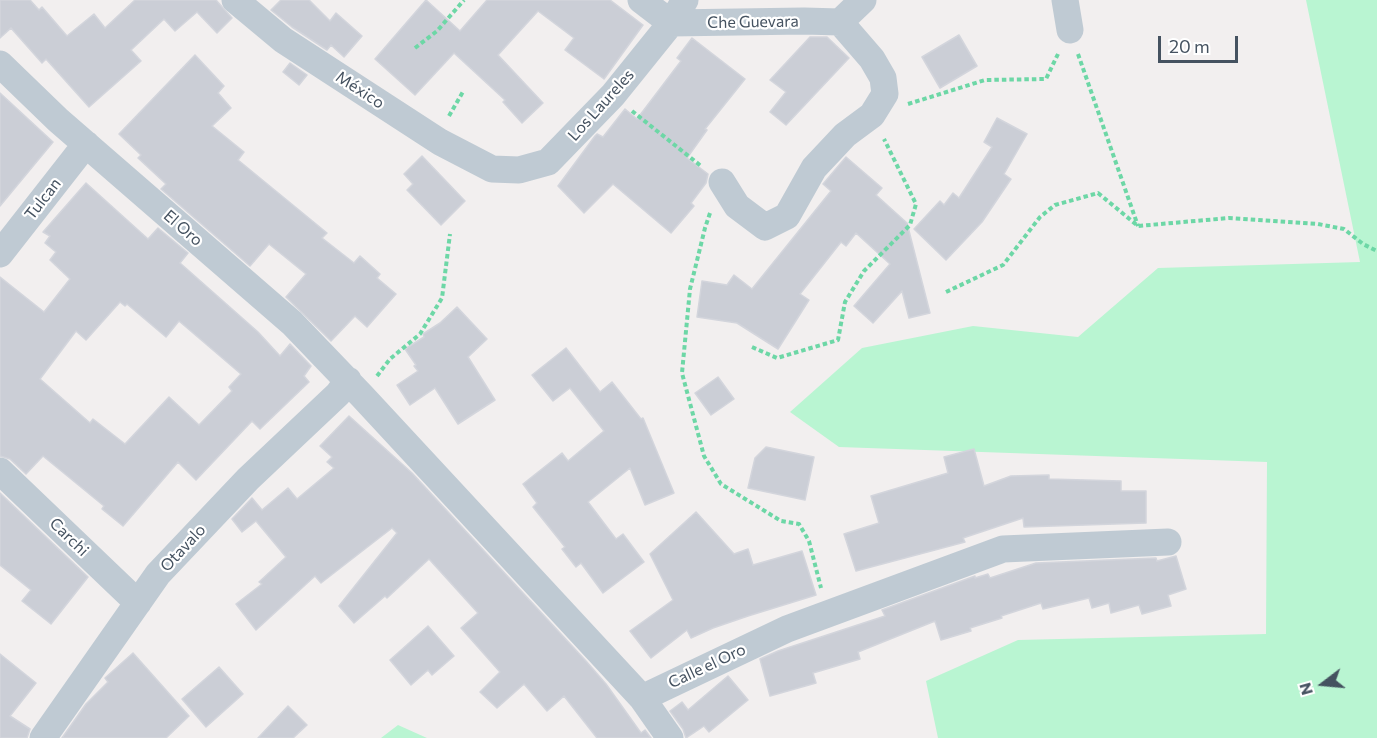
<!DOCTYPE html>
<html>
<head>
<meta charset="utf-8">
<style>
  body { margin:0 }
  #map { position:relative; width:1377px; height:738px; overflow:hidden; background:#f2efef; font-family:Commissioner,sans-serif }
  canvas { display:block }
  .north { position:absolute; left:1293px; top:654px; width:60px; height:60px; -webkit-text-stroke:4px #fff; paint-order:stroke; rotate:254deg; font-size:16px; font-weight:700; line-height:24px; text-align:center; color:#455260 }
  .north::after { content:''; display:block; margin:auto; width:21px; height:27px; background:#455260; clip-path:polygon(50% 0,100% 100%,50% 72%,0 100%) }
  .scale { position:absolute; left:1158px; top:36px; width:80px; height:27px; box-sizing:border-box; border:3px solid #455260; border-top:0; padding-left:8px; font-size:18px; line-height:21px; white-space:nowrap; color:#455260; -webkit-text-stroke:4px #fff; paint-order:stroke }
</style>
</head>
<body>
<div id="map">
<canvas width="1377" height="738"></canvas>
<div class="north">N</div>
<div class="scale">20 m</div>
</div>
<script>
const ctx = document.querySelector('canvas').getContext('2d');
ctx.lineJoin = 'round';
function fill(path, color) {
  ctx.fillStyle = color;
  ctx.fill(path, 'evenodd');
}
function trace(path, color, width, dash) {
  ctx.strokeStyle = color;
  ctx.lineWidth = width;
  ctx.lineCap = dash ? 'butt' : 'round';
  ctx.setLineDash(dash || []);
  ctx.stroke(path);
}
function write(font, color, halo, rows, align = 'center') {
  ctx.font = font + ' Commissioner,sans-serif';
  ctx.lineWidth = 4.5;
  ctx.setLineDash([]);
  ctx.textBaseline = 'middle';
  ctx.strokeStyle = halo;
  ctx.fillStyle = color;
  for (const [text, x, y, turn = 0] of rows) {
    ctx.save();
    ctx.translate(x, y);
    ctx.rotate((+turn || 0) * Math.PI / 180);
    ctx.textAlign = isNaN(turn) ? turn : align;
    if (halo) ctx.strokeText(text, 0, 0);
    ctx.fillText(text, 0, 0);
    ctx.restore();
  }
}
fill(new Path2D(`
  M1306 0H1377V738H938L926 681 1018 640 1266 634 1267 462 839 447 790 412 862 348 973 326 1078 337 1158 268 1360 262Z
  M398 725 427 738H381Z`), '#b9f5d2');
const building = new Path2D(`
  M0 0H30L39 10 42 7 67 36 94 14 105 28 135 0H216L232 18 217 33 197 12 175 31 164 19 131 50 141 61 89 107 46 59 42 63 11 28 0 38Z
  M281 0H309L330 21 336 13 362 36 344 57 331 45 327 50 292 27 271 10Z
  M426 0 460 31 487 0H610L643 25 604 79 565 50 574 38 538 11 498 55 543 103 522 123 503 102 505 100 454 53 415 95 375 59Z
  M959 35 977 66 940 88 922 57Z
  M810 37H827L849 58 786 125 770 112 786 92 770 80Z
  M692 38 745 79 705 129 707 130 687 158 708 174 706 183 691 203 694 206 671 233 613 184 584 213 558 186 595 136 597 134 603 137 625 109 637 119 681 61 677 58Z
  M195 55 224 86 218 93 231 108 212 126 244 152 238 160 327 233 322 238 354 263 360 256 380 274 377 278 396 294 367 327 355 316 331 341 286 297 306 274 269 244 250 266 161 189 166 184 138 158 141 155 119 134Z
  M290 63 307 75 299 85 283 72Z
  M0 93 53 142 0 206Z
  M997 118 1027 134 1004 174 1011 179 982 222 946 260 914 229 940 201 944 205 953 193 959 198 992 147 984 142Z
  M422 156 465 201 441 225 407 190 413 184 404 174Z
  M846 157 882 188 876 195 907 223 930 313 909 318 902 291 873 323 854 306 890 264 856 233 846 246 841 242 800 294 809 300 778 349 737 323 697 317 702 281 727 285 734 275 752 289 831 191 823 184Z
  M86 183 148 239 158 228 188 253 180 263 258 332 280 356 290 344 311 366 304 376 309 382 260 429 252 421 196 480 178 462 123 526 102 509 104 506 43 456 26 474 10 459 0 456V277L44 312 70 279 50 260 56 252 45 243 50 236 43 232ZM120 302 125 306 127 304 166 337 179 321 241 374 229 387 232 391 199 425 169 397 125 444 93 419 90 423 40 379 76 331 86 340Z
  M457 307 487 339 468 357 495 400 458 424 435 388 410 405 397 385 418 371 414 366 416 365 405 349 424 337 423 334 440 323Z
  M566 348 600 392 612 382 641 419 643 418 674 493 645 505 630 468 588 502 616 539 623 534 644 562 603 593 581 563 576 567 562 549 565 547 533 507 537 503 523 484 562 453 568 461 604 431 570 388 553 401 532 375Z
  M718 377 734 399 711 415 695 393Z
  M349 416 412 473 586 661 606 684 641 733 645 730 651 738H597L564 696 547 711 524 684 497 708 480 692 500 672 461 628 478 613 429 559 387 598 385 596 354 623 339 606 397 533 392 528 321 583 315 576 256 630 236 604 262 584 259 582 286 557 256 521 242 532 232 519 252 498 262 510 288 488 297 499 334 468 327 462 332 457 320 446Z
  M766 447 814 457 805 500 748 488 755 458Z
  M974 449 984 486 1011 476 1049 475V479L1121 481V491H1146V523L1024 527 1023 518 963 538 965 542 856 571 844 534 879 523 871 496 948 473 944 457Z
  M0 493 88 577 51 624 22 601 31 590 0 565Z
  M696 512 734 554 748 549 753 565 802 551 816 595 748 616 713 628 691 638 687 630 651 658 630 631 673 600 650 554Z
  M1176 556 1186 589 1168 595 1171 606 1142 614 1139 605 1111 613 1109 603 1092 608 1089 598 1043 609 1041 603 1001 616 1002 618 970 628 971 631 941 640 935 621 858 652 860 659 813 673 816 683 770 696 760 659 778 651 885 616 882 610 975 576V578L988 574 990 578 1036 563 1156 558 1157 561Z
  M428 626 454 656 432 675 428 670 411 685 390 660Z
  M133 653 189 716 166 738H62L86 704 108 682 105 678Z
  M0 654 36 683 10 716 30 729 27 738H0Z
  M219 667 243 694 206 727 182 699Z
  M728 676 748 700 709 732 704 726 686 738 683 729 670 711 682 702 688 710Z
  M288 706 307 725 293 738H258Z`);
fill(building, '#cbced6');
trace(building, '#d3d5dc', 1.5);
trace(new Path2D(`
  M415 48 437 31 464 0
  M1078 54 1138 226
  M908 104 985 80 1046 79 1058 54
  M632 111 701 166
  M449 116 464 90
  M710 213 705 228 690 289 682 373 704 456 721 484 781 521 799 524 809 541 821 588
  M946 292 1003 265 1040 217 1055 205 1098 193 1138 226 1229 218 1318 224 1344 229 1363 244 1377 251
  M752 347 777 358 838 340 845 302 864 271 910 225 916 204 884 139
  M377 376 390 359 420 334 442 298 450 234`), '#6dd7a6', 4, [4.5, 3]);
trace(new Path2D(`
  M235 0 283 40 440 142 492 169 519 170 548 162 613 95 671 23 685 0
  M641 0 671 23 804 21 840 22 863 0
  M1065 0 1070 30
  M0 64 58 120 292 323 362 396 642 698 787 629 1003 549 1168 542
  M722 182 737 206 765 227 787 216 814 168 845 135 872 115 885 94 883 78 872 59 840 22
  M0 254 86 144
  M0 471 138 603
  M642 698 670 738
  M43 738 158 574 248 479 338 394 348 380`), '#bfcad3', 27);
write('16px', '#455260', '#fff', [
  ["Che Guevara",753,22,-1],
  ["México",360,90,33],
  ["Los Laureles",601,105,-48],
  ["Tulcan",43,199,-52],
  ["El Oro",183,228,41],
  ["Carchi",69,537,44],
  ["Otavalo",183,548,-47],
  ["Calle el Oro",707,666,-25]
]);
</script>
</body>
</html>
